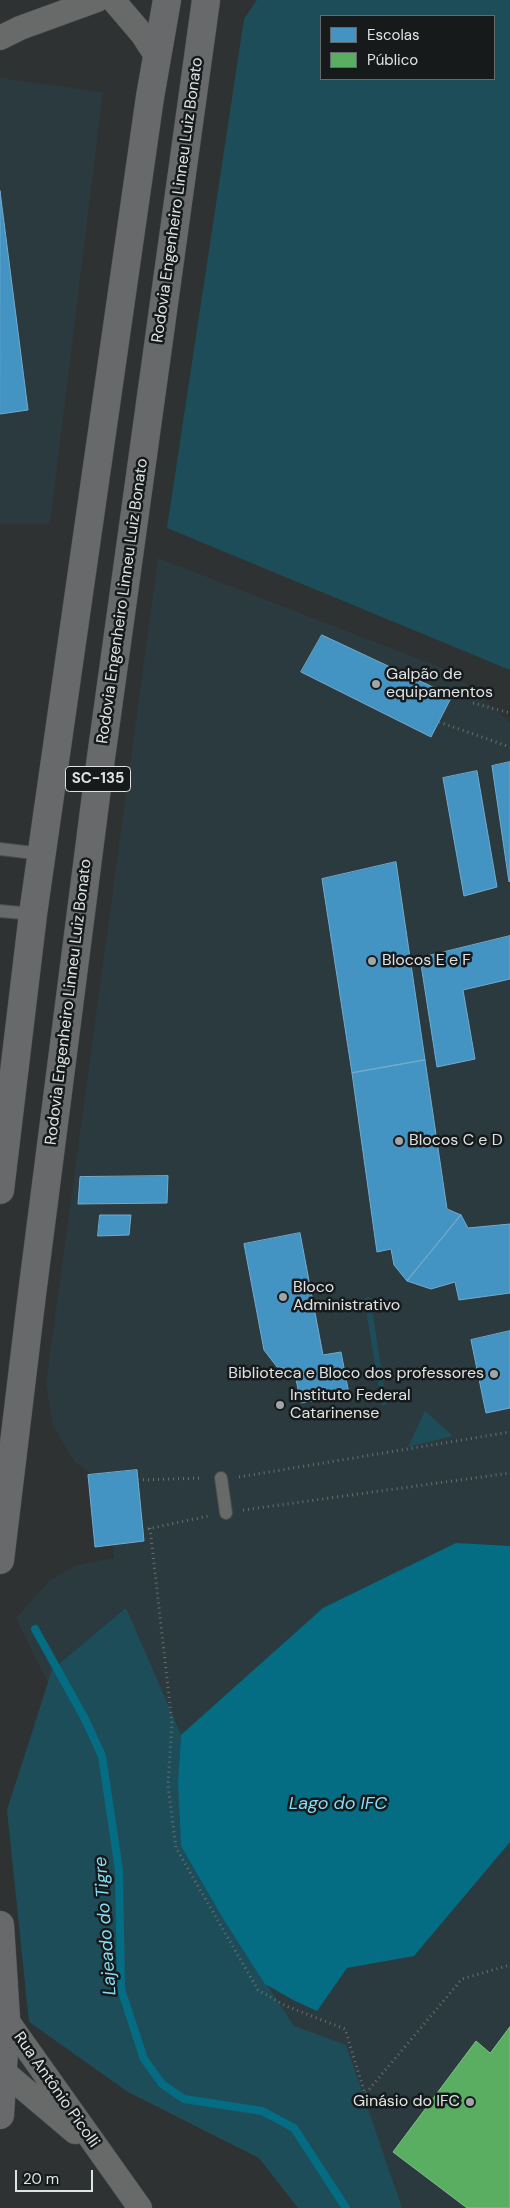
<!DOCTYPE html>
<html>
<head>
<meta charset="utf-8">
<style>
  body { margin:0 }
  #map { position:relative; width:510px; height:2208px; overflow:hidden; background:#2e3233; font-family:"DM Sans",sans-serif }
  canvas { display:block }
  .legend { position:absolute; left:320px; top:15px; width:175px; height:65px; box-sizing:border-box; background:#171a1b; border:1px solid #676a6c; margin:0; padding:6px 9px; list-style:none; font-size:15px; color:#dee3e5 }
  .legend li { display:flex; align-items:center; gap:10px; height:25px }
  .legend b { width:25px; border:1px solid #676a6c }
  .scale { position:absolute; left:15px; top:2170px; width:78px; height:22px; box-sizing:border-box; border:2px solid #dee3e5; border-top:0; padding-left:6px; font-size:15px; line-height:18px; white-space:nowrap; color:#dee3e5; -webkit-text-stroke:4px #171a1b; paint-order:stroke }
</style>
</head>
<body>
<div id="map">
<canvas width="510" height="2208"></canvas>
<ul class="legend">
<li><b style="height:14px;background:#4393c3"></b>Escolas</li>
<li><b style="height:14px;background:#5aae61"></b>Público</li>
</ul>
<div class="scale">20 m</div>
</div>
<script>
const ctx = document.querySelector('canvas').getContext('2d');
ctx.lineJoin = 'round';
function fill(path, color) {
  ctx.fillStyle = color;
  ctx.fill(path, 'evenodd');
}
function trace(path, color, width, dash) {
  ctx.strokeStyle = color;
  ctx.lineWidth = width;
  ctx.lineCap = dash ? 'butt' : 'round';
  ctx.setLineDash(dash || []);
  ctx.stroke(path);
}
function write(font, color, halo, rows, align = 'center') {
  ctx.font = font + ' "DM Sans",sans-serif';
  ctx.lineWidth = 5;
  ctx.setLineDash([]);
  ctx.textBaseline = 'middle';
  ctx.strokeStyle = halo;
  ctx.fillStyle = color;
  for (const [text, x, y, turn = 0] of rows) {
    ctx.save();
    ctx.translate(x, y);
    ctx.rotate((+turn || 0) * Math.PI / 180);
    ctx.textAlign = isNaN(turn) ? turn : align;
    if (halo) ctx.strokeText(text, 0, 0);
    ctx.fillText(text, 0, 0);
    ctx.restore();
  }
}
fill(new Path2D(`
  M0 78 103 92 50 524H0Z
  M158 558 450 671 510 722V2208H379L197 1983 16 1618 50 1580 76 1565 114 1558 104 1483 75 1462 53 1426 46 1383Z`), '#2b3a3e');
fill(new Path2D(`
  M257 0H510V670L167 528 244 19ZM321 16H494V79H321Z
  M370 1297 387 1404 382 1406 364 1298Z
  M425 1411 453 1436 408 1447Z
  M126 1608 181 1735 178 1782 181 1846 222 1917 294 2026 346 2045 402 2208H298L259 2158 128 2092 29 2022 7 1810 52 1670Z`), '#1e4d5a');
fill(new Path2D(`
  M456 1543 510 1546V1842L414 1956 347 1968 317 2011 295 2001 265 1984 222 1917 181 1846 178 1782 181 1735 323 1608Z`), '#046d84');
const schools = new Path2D(`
  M0 191 28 410 0 414Z
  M322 635 452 696 431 737 301 672Z
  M510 762V881L509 882 492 766Z
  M477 771 497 887 464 896 443 778Z
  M396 862 425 1060 352 1073 322 879Z
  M510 936V979L463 990 475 1059 437 1067 420 958Z
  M425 1060 447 1209 461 1215 407 1281 394 1265 391 1249 377 1252 352 1073Z
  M168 1176 167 1203 78 1204 80 1177Z
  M100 1215H131L129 1235 98 1236Z
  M461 1215 468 1228 510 1224V1293L459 1300 455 1282 431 1289 407 1281Z
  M300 1233 323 1355 341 1352 349 1394 301 1403 294 1370 277 1367 264 1350 244 1244Z
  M510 1331V1408L486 1413 471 1340Z
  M137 1470 144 1541 95 1547 88 1475Z`);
fill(schools, '#4393c3');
trace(schools, '#72abcd', 1);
const public = new Path2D(`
  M510 2027V2208H467L393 2152 476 2041 490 2053Z`);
fill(public, '#5aae61');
trace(public, '#82be89', 1);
trace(new Path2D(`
  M35 1629 85 1719 102 1756 119 1870 121 1989 144 2059 162 2084 184 2099 262 2111 294 2128 346 2208`), '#046d84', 8);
const service = new Path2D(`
  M0 849 42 854
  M0 911 33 914
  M221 1478 226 1513`);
const minor = new Path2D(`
  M113 0 142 34 157 57
  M0 38 20 28 97 0
  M6 2019 140 2208
  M4 2072 75 2132`);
const primary = new Path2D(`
  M0 1190 33 914 150 97 167 0
  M0 1560 32 1294 99 772 206 0
  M0 1925 6 2019 0 2115`);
trace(service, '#4b4d4f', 14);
trace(minor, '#4b4d4f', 25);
trace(primary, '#4b4d4f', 29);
trace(new Path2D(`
  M473 703 510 713
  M439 722 510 747
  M239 1477 510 1432
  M138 1480 202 1478
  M243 1510 510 1473
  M150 1528 172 1723 168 1785 176 1848 258 1990 286 2006 345 2029 365 2094 374 2102
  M143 1530 208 1516
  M366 2093 462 1979 510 1965`), '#6c6e6f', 3, [1, 4]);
trace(service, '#686969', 12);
trace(minor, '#686969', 24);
trace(primary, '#67696a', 28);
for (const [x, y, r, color] of [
  [376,684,5,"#a0a5a7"],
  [372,961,5,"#a0a5a7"],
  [399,1141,5,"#a0a5a7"],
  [283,1297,5,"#a0a5a7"],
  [494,1374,5,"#a0a5a7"],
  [280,1405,5,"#a0a5a7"],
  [470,2102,5,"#a0a5a7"]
]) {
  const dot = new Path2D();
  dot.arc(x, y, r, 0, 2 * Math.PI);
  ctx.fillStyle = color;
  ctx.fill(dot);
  trace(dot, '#171a1b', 2);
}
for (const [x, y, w] of [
  [98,779,65]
]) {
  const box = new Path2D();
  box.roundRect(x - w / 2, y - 12.5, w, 25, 4);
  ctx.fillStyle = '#171a1b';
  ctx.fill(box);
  trace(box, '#dee3e5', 1);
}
write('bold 15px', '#dee3e5', null, [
  ["SC-135",98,779]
]);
write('16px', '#dee3e5', '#171a1b', [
  ["Rodovia Engenheiro Linneu Luiz Bonato",178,200,-82],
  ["Rodovia Engenheiro Linneu Luiz Bonato",123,601,-82],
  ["Rodovia Engenheiro Linneu Luiz Bonato",69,1002,-83],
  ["Rua Antônio Picolli",56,2090,55]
]);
write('16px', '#dee3e5', '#171a1b', [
  ["Galpão de",386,675],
  ["equipamentos",386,693],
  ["Blocos E e F",382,961],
  ["Blocos C e D",409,1141],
  ["Bloco",293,1288],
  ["Administrativo",293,1306],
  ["Biblioteca e Bloco dos professores",484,1374,"right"],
  ["Instituto Federal",290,1396],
  ["Catarinense",290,1414],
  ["Ginásio do IFC",460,2102,"right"]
], 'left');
write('italic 18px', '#89dcf6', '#171a1b', [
  ["Lago do IFC",338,1804],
  ["Lajeado do Tigre",106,1926,-94]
]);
</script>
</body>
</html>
